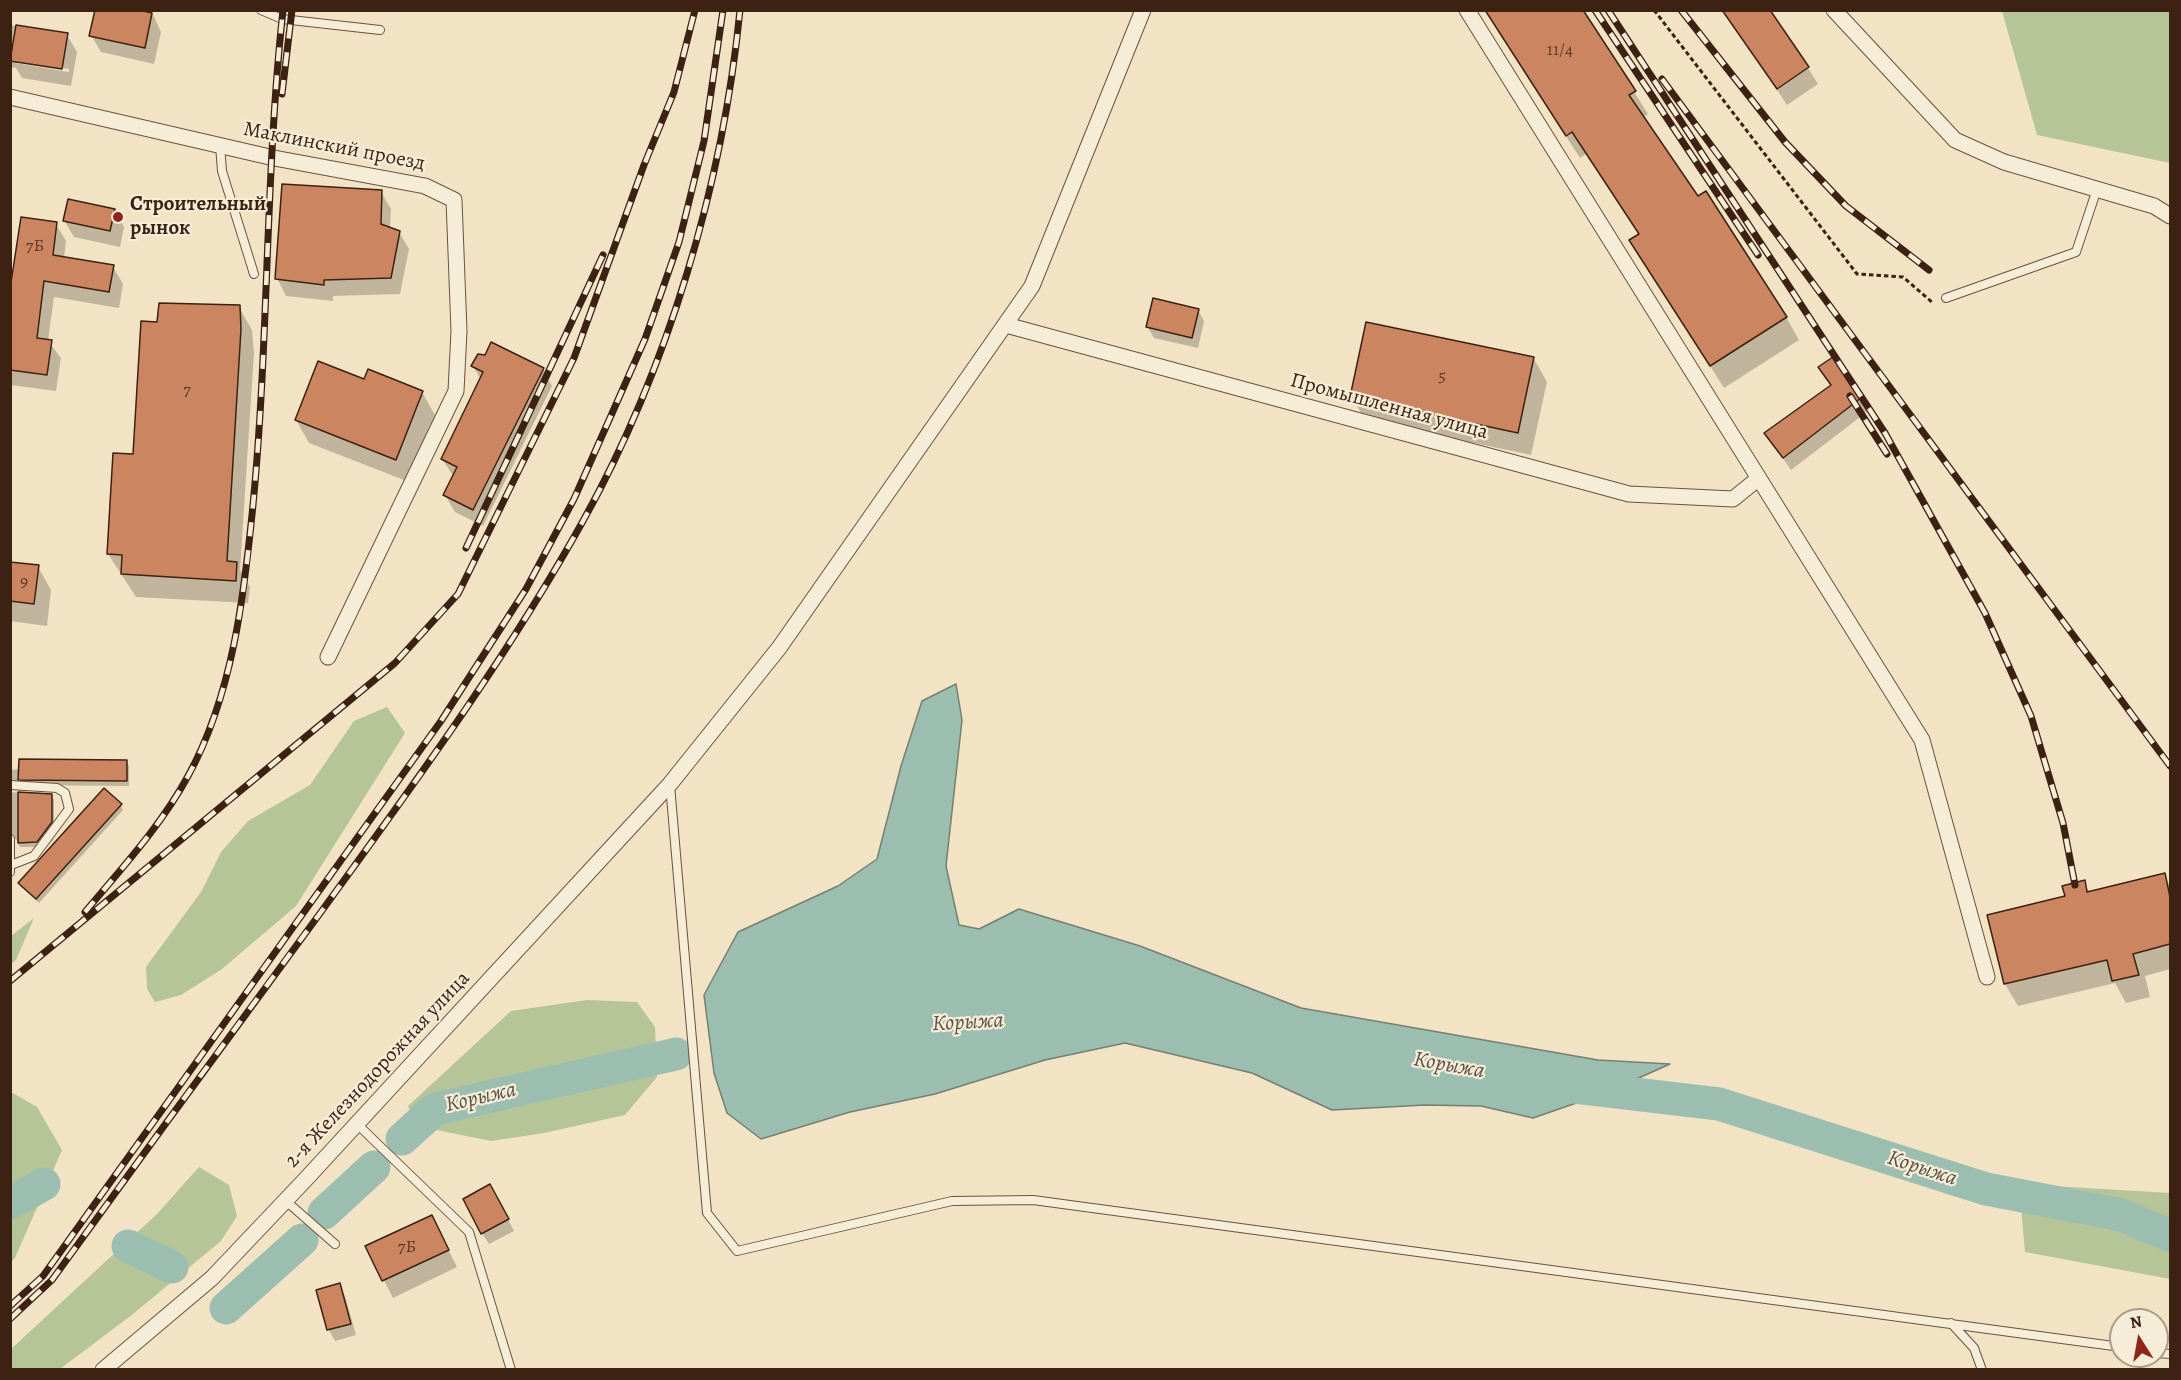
<!DOCTYPE html>
<html>
<head>
<meta charset="utf-8">
<style>
  body { margin:0 }
  #map { position:relative; width:2181px; height:1380px; overflow:hidden; background:#f1e3c4; font-family:Alegreya,serif }
  canvas { display:block }
  .frame { position:absolute; inset:0; border:12px solid #3d2113; pointer-events:none }
  .north { position:absolute; left:2109px; top:1308px; width:60px; height:60px; box-sizing:border-box; background:#f6edd9; border:2px solid #ac9b8a; border-radius:50%; rotate:349deg; font-size:16px; font-weight:700; line-height:24px; text-align:center; color:#3d2113 }
  .north::after { content:''; display:block; margin:auto; width:21px; height:27px; background:#8f2418; clip-path:polygon(50% 0,100% 100%,50% 72%,0 100%) }
</style>
</head>
<body>
<div id="map">
<canvas width="2181" height="1380"></canvas>
<div class="frame"></div>
<div class="north">N</div>
</div>
<script>
const ctx = document.querySelector('canvas').getContext('2d');
ctx.lineJoin = 'round';
function fill(path, color) {
  ctx.fillStyle = color;
  ctx.fill(path, 'evenodd');
}
function trace(path, color, width, dash) {
  ctx.strokeStyle = color;
  ctx.lineWidth = width;
  ctx.lineCap = dash ? 'butt' : 'round';
  ctx.setLineDash(dash || []);
  ctx.stroke(path);
}
function write(font, color, halo, rows, align = 'center') {
  ctx.font = font + ' Alegreya,serif';
  ctx.lineWidth = 4.5;
  ctx.setLineDash([]);
  ctx.textBaseline = 'middle';
  ctx.strokeStyle = halo;
  ctx.fillStyle = color;
  for (const [text, x, y, turn = 0] of rows) {
    ctx.save();
    ctx.translate(x, y);
    ctx.rotate((+turn || 0) * Math.PI / 180);
    ctx.textAlign = isNaN(turn) ? turn : align;
    if (halo) ctx.strokeText(text, 0, 0);
    ctx.fillText(text, 0, 0);
    ctx.restore();
  }
}
fill(new Path2D(`
  M2002 11H2170V163L2037 135Z
  M387 707 405 733 296 906 222 969 181 995 155 1002 147 989 146 967 201 892 221 852 248 821 310 785 354 721Z
  M34 918 16 960 11 964V936Z
  M587 1000 637 1002 655 1027 657 1077 625 1115 544 1133 491 1141 417 1126 408 1106 511 1011Z
  M11 1092 37 1107 62 1150 15 1258 11 1262Z
  M199 1167 229 1185 237 1216 221 1241 133 1314 60 1369H11V1349L157 1214Z
  M2019 1184 2170 1193V1279L2025 1252Z`), '#b5c598');
const water = new Path2D(`
  M956 684 962 720 946 866 959 925 979 929 1019 909 1140 946 1301 1008 1598 1060 1670 1064 1605 1093 1533 1118 1481 1106 1425 1105 1332 1110 1252 1073 1125 1043 1045 1060 935 1094 850 1112 761 1139 727 1113 714 1073 704 995 738 932 838 886 877 859 901 766 922 701Z`);
fill(water, '#9bbeb1');
trace(water, '#757f72', 1.5);
fill(new Path2D(`
  M96 10H151L161 32 154 64 101 52 91 35Z
  M1485 10H1582L1648 114 1643 118 1697 198 1786 317 1799 340 1724 388 1631 241 1640 235 1586 154 1580 158Z
  M1724 10 1808 68 1818 84 1787 105Z
  M10 25 67 35 77 52 71 86 22 78 16 68 10 67ZM16 60 69 69V72L16 63Z
  M381 192 391 209 390 229 399 232 409 249 400 294 333 296V301L286 296 277 278Z
  M114 210 124 227 120 247 74 237 64 220Z
  M56 224 66 241 64 258 113 267 123 284 119 308 54 297 48 341 61 358 56 391 10 385V296Z
  M239 307 252 330 254 353 240 570 250 587 248 603 136 597 108 554 134 455 159 323Z
  M1198 310 1204 321 1198 348 1154 338 1147 326Z
  M1534 359 1547 382 1531 455 1365 420 1352 397Z
  M473 366 543 369 552 386 483 526 455 512 445 495 454 477 442 459 481 380Z
  M1820 368 1860 399 1868 411 1791 470 1766 434 1832 386Z
  M422 392 435 415 409 482 309 443 296 420Z
  M10 563 38 567 51 590 47 626 10 621Z
  M126 761 129 766V786L10 785V770Z
  M10 792 51 795 54 800V827L39 847H20L16 839 10 840Z
  M120 805 123 810 39 903 23 888 20 883Z
  M2164 875 2170 886V969L2145 976 2150 997 2126 1003 2115 983 2018 1006 2005 984 1989 917 2067 898 2084 882 2090 893Z
  M496 1197 514 1231 489 1244 482 1233Z
  M432 1217 457 1267 393 1298 367 1247Z
  M339 1285 345 1296 356 1335 335 1341 329 1330 318 1291Z`), '#0003');
trace(new Path2D(`
  M1566 1086 1719 1104 1986 1189 2122 1215 2170 1236
  M402 1139 435 1109 676 1054
  M10 1203 44 1184
  M324 1213 374 1167
  M128 1246 172 1267
  M226 1308 302 1240`), '#9bbeb1', 33);
const building = new Path2D(`
  M95 10H139L152 13 145 48 89 36Z
  M1485 10H1583L1636 91 1629 95 1698 196 1706 191 1787 317 1710 366 1629 240 1639 234 1572 132 1566 136Z
  M1722 10H1770L1809 67 1777 89Z
  M16 25 68 33 62 69 10 61Z
  M282 184 382 190 381 224 400 231 391 278 324 280V285L275 279Z
  M68 199 115 209 110 231 63 221Z
  M21 217 57 222 53 255 114 265 109 292 44 281 37 338 52 340 47 375 10 370V289Z
  M1153 298 1199 309 1192 338 1146 327Z
  M159 303 240 305 241 329 227 561 237 562 236 581 121 574 122 555 107 554 113 453 133 454 141 321 157 322Z
  M1366 322 1534 357 1518 433 1350 397Z
  M491 342 544 368 473 510 443 495 457 467 441 459 483 372 471 366 478 354 485 355Z
  M1833 357 1861 398 1783 458 1764 433 1831 385 1818 367Z
  M318 361 364 379 368 369 423 391 396 460 295 420Z
  M10 562 39 565 34 604 10 601Z
  M19 759 127 760V781L18 780Z
  M104 788 122 804 36 899 18 883Z
  M18 792 52 794V822L37 842 18 843Z
  M2165 873 2170 897V944L2133 954 2139 975 2112 981 2107 960 2004 984 1987 915 2065 896 2062 886 2085 880 2087 892Z
  M490 1184 509 1219 481 1234 463 1199Z
  M432 1215 449 1250 382 1281 365 1246Z
  M340 1283 351 1324 327 1330 316 1290Z`);
fill(building, '#cb8661');
trace(building, '#3d2113', 1.5);
const lane = new Path2D(`
  M261 10 282 19 380 30
  M220 145 222 171 254 274
  M1946 298 2076 252 2097 189
  M10 785 57 788 65 793 69 809 34 856 11 865
  M670 785 707 1213 737 1251 952 1201 1033 1200 2121 1347
  M10 839V872
  M357 1124 469 1232 511 1370
  M286 1201 335 1244
  M1951 1323 1974 1348 1982 1370
  M2157 1353 2170 1354`);
const street = new Path2D(`
  M1467 10 1922 740 1987 977
  M1834 10 1955 140 2004 162 2154 206 2170 216
  M10 97 274 158 425 186 454 200 459 331 456 391 328 657
  M1006 325 1629 494 1733 499 1759 478
  M103 1370 212 1278 305 1180 670 784 779 648 1032 286 1143 10`);
trace(lane, '#6a523f', 10);
trace(street, '#6a523f', 17);
trace(new Path2D(`
  M1654 10 1857 274 1903 277 1933 303`), '#3d2113', 3, [4.5, 3]);
trace(lane, '#f6edd9', 8);
trace(street, '#f6edd9', 15);
const rail = new Path2D(`
  M1595 10 1758 255
  M1608 10 1885 433 1985 613 2031 716 2063 823 2075 885
  M1681 10 1785 142 1846 206 1929 270
  M1662 79 2170 766
  M282 94 292 10
  M1850 396 1887 454
  M466 548 603 255
  M85 912C121 869 161 826 188 776 233 694 244 596 253 505 269 340 265 175 283 10
  M10 981 395 663 458 594 574 358 644 165 674 92 695 10
  M10 1306 43 1276 441 721 526 589 574 499 645 339 679 242 704 141 723 10
  M10 1319 52 1280C141 1157 231 1034 321 912 413 785 507 658 583 521 668 368 723 184 740 10`);
trace(rail, '#3d2113', 7);
trace(rail, '#f6edd9', 4.5, [14]);
for (const [x, y, r, color] of [
  [118,217,6,"#8f2418"]
]) {
  const dot = new Path2D();
  dot.arc(x, y, r, 0, 2 * Math.PI);
  ctx.fillStyle = color;
  ctx.fill(dot);
  trace(dot, '#f6edd9', 2);
}
write('18px', '#603a26', null, [
  ["11/4",1560,51],
  ["7Б",35,247],
  ["5",1442,377],
  ["7",187,391],
  ["9",24,583],
  ["7Б",407,1248]
]);
write('21px', '#3d2113', '#f6edd9', [
  ["Маклинский проезд",334,147,11],
  ["Промышленная улица",1389,407,15],
  ["2-я Железнодорожная улица",378,1070,-47]
]);
write('bold 21px', '#3d2113', '#f6edd9', [
  ["Строительный",130,205],
  ["рынок",130,229]
], 'left');
write('italic 22px', '#595042', '#f6edd9', [
  ["Корыжа",968,1023,-3],
  ["Корыжа",1449,1066,10],
  ["Корыжа",481,1098,-13],
  ["Корыжа",1922,1169,18]
]);
</script>
</body>
</html>
